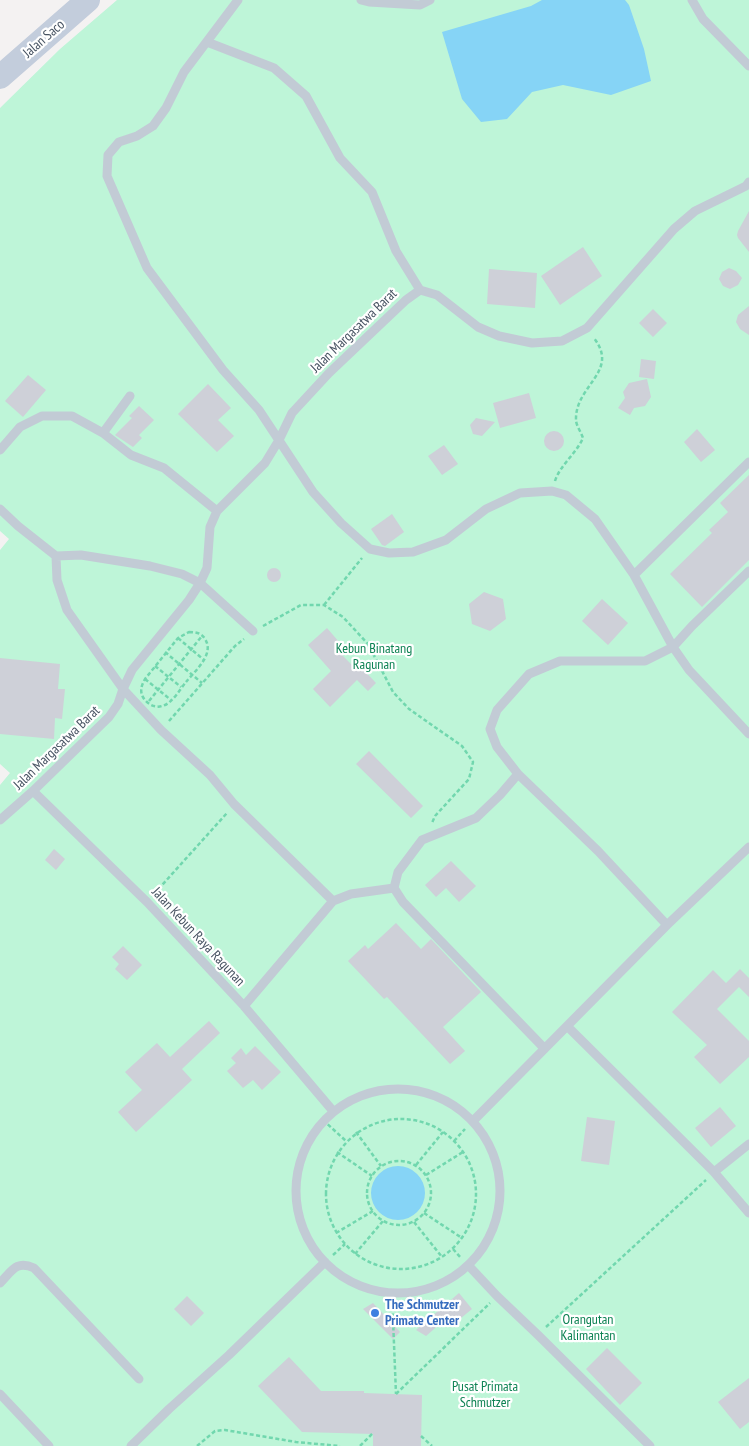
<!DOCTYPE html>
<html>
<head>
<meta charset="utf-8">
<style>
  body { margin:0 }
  canvas { display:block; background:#f4f2f2 }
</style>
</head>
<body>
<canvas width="749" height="1446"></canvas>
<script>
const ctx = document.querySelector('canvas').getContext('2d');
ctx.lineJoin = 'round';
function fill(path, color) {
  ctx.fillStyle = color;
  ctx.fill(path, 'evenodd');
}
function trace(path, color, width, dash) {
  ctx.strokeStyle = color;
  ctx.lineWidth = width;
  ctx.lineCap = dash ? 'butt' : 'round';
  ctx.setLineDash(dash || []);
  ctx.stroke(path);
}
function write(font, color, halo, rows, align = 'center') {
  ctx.font = font + ' "PT Sans Narrow",sans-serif';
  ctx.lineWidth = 4.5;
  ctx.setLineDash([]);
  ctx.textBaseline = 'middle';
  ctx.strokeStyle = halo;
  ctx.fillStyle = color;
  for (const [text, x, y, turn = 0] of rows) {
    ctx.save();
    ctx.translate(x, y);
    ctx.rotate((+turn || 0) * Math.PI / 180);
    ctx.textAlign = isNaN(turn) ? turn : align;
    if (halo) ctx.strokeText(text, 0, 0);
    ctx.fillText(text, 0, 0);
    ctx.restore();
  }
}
fill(new Path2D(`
  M117 0H749V1446H0V785L10 773 0 764V550L9 539 0 531V108L60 49Z`), '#bef5d8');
fill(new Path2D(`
  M542 0H625L629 5 644 49 651 81 611 95 563 85 532 92 507 119 481 122 462 99 442 32 531 6Z
  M371 1193a27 27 0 1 1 54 0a27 27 0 1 1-54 0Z`), '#86d4f6');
fill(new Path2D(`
  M749 211V252L738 238 737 235 738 231Z
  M583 247 602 276 560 305 541 276Z
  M729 268 736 271 742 278 738 285 730 289 723 286 719 279 722 272Z
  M489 269 537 273 535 308 487 304Z
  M749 306V335L740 329 736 322 738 315Z
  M653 309 667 323 653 337 639 323Z
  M641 359 656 361 654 379 639 377Z
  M28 375 46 390 23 417 5 401Z
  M647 379 651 397 645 406 634 408 630 415 618 408 625 398 623 392 629 383Z
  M208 384 231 408 218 420 234 436 217 452 178 414Z
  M529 393 536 418 500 428 493 403Z
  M139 406 154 420 139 435 142 438 133 447 115 435 132 418 129 416Z
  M476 418 495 422 482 436 473 434 470 425Z
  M697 429 715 450 701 462 684 442Z
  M544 441a10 10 0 1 1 20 0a10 10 0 1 1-20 0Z
  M444 445 458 464 442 475 428 456Z
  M749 475V560L702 607 670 574 712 533 709 530 728 512 720 503Z
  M392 514 404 532 385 546 382 545 371 529Z
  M267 575a7 7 0 1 1 14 0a7 7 0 1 1-14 0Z
  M484 592 503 599 506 619 490 631 472 624 469 604Z
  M602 599 628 623 608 645 582 621Z
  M327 628 346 650 341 654 358 671 361 667 376 683 368 691 357 680 330 707 313 689 331 671 308 645Z
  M0 658 60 664 58 689H65L62 719 55 718 54 739 0 734Z
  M369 751 423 806 411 818 356 764Z
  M54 849 65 859 56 870 45 860Z
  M451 861 476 886 459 902 446 888 436 897 425 885Z
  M396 923 421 949 431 939 481 992 443 1027 465 1051 450 1064 387 997 384 999 348 961 365 945 368 949Z
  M123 946 142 965 127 980 115 969 119 964 112 957Z
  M740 969 749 978V997L739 987 717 1009 749 1041V1057L720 1084 694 1057 707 1045 672 1012 713 970 726 983Z
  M209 1021 220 1033 182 1069 192 1080 136 1132 118 1112 142 1090 125 1072 157 1043 170 1057Z
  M255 1046 281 1072 262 1090 253 1080 243 1088 227 1071 236 1063 231 1058 241 1048 246 1055Z
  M720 1107 736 1126 711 1147 695 1128Z
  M587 1117 615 1121 609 1165 581 1161Z
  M459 1293 472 1309 455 1323 448 1317 426 1336 416 1330Z
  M187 1296 204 1313 191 1326 174 1309Z
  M373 1303 400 1332 393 1339 363 1309Z
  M607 1348 642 1383 620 1405 586 1369Z
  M289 1357 321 1391H364V1393L422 1395 421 1446H373V1434L302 1432 258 1386Z
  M749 1378V1422L740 1429 718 1402Z`), '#ced0d8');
trace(new Path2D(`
  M555 481C560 465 576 454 583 438 581 432 576 425 576 420 575 385 620 372 594 338
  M324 605 362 558
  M263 626 301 605H324L343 617 368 644 393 692 409 709 462 746 473 762 469 779 435 816 432 823
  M189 632C195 632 202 633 205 639 215 654 195 671 186 682 180 689 172 704 162 706 156 708 149 705 145 700 139 693 141 686 145 679L178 638Z
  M178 638 204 660
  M165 652 202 683
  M155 666 181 687
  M145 679 171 700
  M149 701 202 636
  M169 721 235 646 244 639
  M154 894 227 813
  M326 1194a75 75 0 1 1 150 0a75 75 0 1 1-150 0Z
  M323 1120 346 1141
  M356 1132 381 1166
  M454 1141 465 1129
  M337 1152 372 1176
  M367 1193a32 32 0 1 1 64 0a32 32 0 1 1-64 0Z
  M416 1165 443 1132
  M426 1175 463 1152
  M424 1213 462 1238
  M414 1222 442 1257
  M336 1233 373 1211
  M453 1249 461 1258
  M355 1254 383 1221
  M333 1255 345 1244
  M392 1294 396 1394
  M546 1327 706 1180
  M396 1394 490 1303
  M421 1436 432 1446
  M197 1446 215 1431 225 1430 296 1442 340 1446
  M360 1446 373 1433`), '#71d7ae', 2.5, [4, 2.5]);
trace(new Path2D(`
  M238 0 184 72 166 108 153 126 137 136 119 142 108 155 107 176 147 268 223 370 259 410 313 492 341 523 370 549 389 553 413 552 446 540 486 509 520 493 552 491 566 495 595 519 634 575 673 647 689 670 749 734
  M361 0 369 2 420 5 430 0
  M692 0 703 19 749 66
  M207 42 274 68 306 96 340 158 372 192 396 251 420 290
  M103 433 130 396
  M0 450 20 427 42 416H72L103 433 131 455 164 468 217 511
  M0 509 18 526 56 556 81 555 150 566 182 574 200 583 253 631
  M56 556 57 580 67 610 123 689 161 730 210 775 234 804 333 901 351 894 394 888 403 902 544 1048
  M634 575 749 462
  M33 791 147 902 244 1006 333 1111
  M0 820 33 791 109 717 118 704 123 689 132 670 189 600 200 583 207 568 210 527 217 511 265 463 279 440 292 413 329 373 406 300 420 290 437 295 478 327 499 336 532 343 562 341 587 328 674 229 695 211 746 186 749 182
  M394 888 398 872 422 840 476 818 500 795 518 774
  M667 925 598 851 518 774 497 747 490 729 497 710 529 674 560 661H645L673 647 692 626 749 571
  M244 1006 333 901
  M567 1026 714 1172 749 1213
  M296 1191a102 102 0 1 1 204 0a102 102 0 1 1-204 0Z
  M473 1121 667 925 749 847
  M714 1172 749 1144
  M469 1266 497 1296 538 1335 650 1446
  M0 1283C12 1271 16 1260 34 1268L139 1379
  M0 1394 49 1446
  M131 1446 169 1409 229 1355 325 1262`), '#c2cbd5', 9);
trace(new Path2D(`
  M0 77 88 0`), '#c3cddc', 24);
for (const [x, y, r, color] of [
  [375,1313,5,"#3f7fe0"]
]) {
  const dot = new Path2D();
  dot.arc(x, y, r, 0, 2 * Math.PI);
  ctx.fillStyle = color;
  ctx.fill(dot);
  trace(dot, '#fff', 2);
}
write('14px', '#475362', '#fff', [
  ["Jalan Saco",44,39,-41],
  ["Jalan Margasatwa Barat",354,331,-44],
  ["Jalan Margasatwa Barat",57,748,-44],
  ["Jalan Kebun Raya Ragunan",198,937,47]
]);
write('14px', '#0d8253', '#fff', [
  ["Kebun Binatang",374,649],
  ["Ragunan",374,665],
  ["Orangutan",588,1320],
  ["Kalimantan",588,1336],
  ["Pusat Primata",485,1387],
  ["Schmutzer",485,1403]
]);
write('bold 14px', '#366cbe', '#fff', [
  ["The Schmutzer",385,1305],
  ["Primate Center",385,1321]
], 'left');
</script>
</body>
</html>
